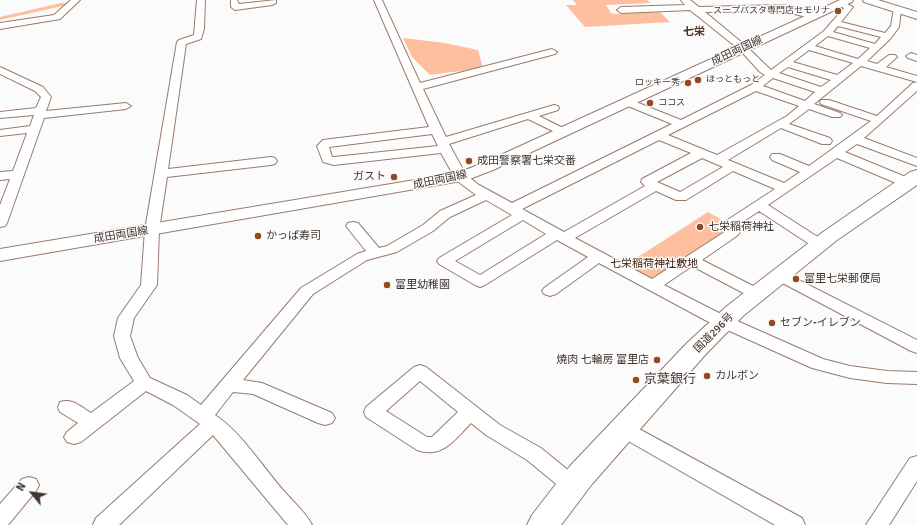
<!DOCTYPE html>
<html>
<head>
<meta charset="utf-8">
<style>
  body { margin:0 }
  #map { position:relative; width:917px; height:525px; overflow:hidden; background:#fbfbfb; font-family:Signika,sans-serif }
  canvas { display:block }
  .north { position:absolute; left:12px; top:473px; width:40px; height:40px; -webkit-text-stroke:3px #fbfbfb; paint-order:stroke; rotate:299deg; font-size:11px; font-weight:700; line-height:16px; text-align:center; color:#42352e }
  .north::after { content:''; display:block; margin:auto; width:14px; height:18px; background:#42352e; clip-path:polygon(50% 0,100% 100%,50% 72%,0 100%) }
</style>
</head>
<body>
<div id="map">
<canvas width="917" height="525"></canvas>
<div class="north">N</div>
</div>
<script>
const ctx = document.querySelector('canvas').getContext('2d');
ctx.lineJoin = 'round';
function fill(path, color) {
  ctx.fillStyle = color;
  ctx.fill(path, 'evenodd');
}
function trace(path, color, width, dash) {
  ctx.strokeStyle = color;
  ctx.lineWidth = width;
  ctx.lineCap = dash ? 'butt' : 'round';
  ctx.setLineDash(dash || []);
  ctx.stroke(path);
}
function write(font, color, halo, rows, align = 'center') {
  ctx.font = font + ' Signika,"Noto Sans JP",sans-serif';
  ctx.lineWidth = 3;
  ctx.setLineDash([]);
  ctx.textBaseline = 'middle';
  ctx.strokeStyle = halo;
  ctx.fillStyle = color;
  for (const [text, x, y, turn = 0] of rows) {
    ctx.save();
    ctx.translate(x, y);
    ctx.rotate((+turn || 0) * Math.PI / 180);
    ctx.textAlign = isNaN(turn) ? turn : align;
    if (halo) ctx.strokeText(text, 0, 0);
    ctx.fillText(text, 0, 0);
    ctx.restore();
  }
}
fill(new Path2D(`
  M573 0H647L651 3 606 5 611 13 615 14 660 12 670 22 585 27 566 5H577Z
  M61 3H70L67 5 0 20V17Z
  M403 38 445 43 478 50 483 68 430 75 412 57Z
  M708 212 724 221 730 230 658 278 651 280 624 266Z`), '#fdbf9e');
const minor = new Path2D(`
  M71 0H80L60 19 0 29V23L54 15Z
  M197 0H205L204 29 201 39 186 44 168 169 271 157 275 158 277 161 275 164 271 165 167 177 159 230 157 285 134 318 130 336 138 358 150 378 187 395 201 405 301 288 357 254 366 251 346 226 348 223 353 222 358 223 379 248 387 246 423 225 440 211 476 195 456 180 441 153 334 165 323 162 317 146 323 140 429 127 374 0H382L420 83 552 49 557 52 555 54 423 89 446 137 554 105 558 106 559 108 558 110 539 116 567 130 569 132 567 134H559L528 119 449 144 466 175 479 185 512 203 672 124 623 104 622 102 623 100H631L681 120 751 85 765 75 760 72 740 50 690 10 621 13 617 10 621 7 685 5 681 0H690L699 7 783 5 817 14 818 16 817 18 814 19 783 11 705 12 746 46 771 70 824 31 844 8 836 4 837 2H843L853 7 841 22 885 33 891 26 894 8H900L901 10 899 27 891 38 867 61 877 64 889 55H895L897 57 886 67 917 76V91L864 138 917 158V166L857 144 845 152 913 180 914 183 913 186H903L837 158 768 205 824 241 826 244 824 247 819 248 814 247 759 211 738 225 740 232 738 235 702 260 763 291 765 294 763 297 757 299 751 297 692 266 664 285 717 312 823 359 850 366 887 371 917 372V384L887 383 850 378 812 368 705 320 599 263 556 294 550 296 544 294 542 291 544 288 588 257 557 240 485 285 480 287 475 285 439 264 437 261 439 258 512 215 486 200 450 217 433 231 397 252 367 260 313 294 243 380 262 383 332 413 335 418 332 423 325 425 318 423 253 394 233 392 215 415C242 433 261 465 283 490 292 501 305 511 312 525H288L213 435 119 525H93L96 518 200 424 173 405 146 391 81 442 74 444 67 442 64 437 67 432 78 423 60 412 58 407 60 402C73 398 81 407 91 413L134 381 120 358 114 336 118 318 141 285 145 230 177 42 179 40 194 35ZM838 26 881 37 875 44 833 32ZM828 36 870 48 858 59 815 46ZM809 50 853 63 837 75 793 62ZM861 66 917 82 913 83 877 116 829 100H821L820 102 821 104 871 121 809 166 780 154H772L770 157 772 160 800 172 784 183 728 160 781 128 822 144H830L832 141 830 138 789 124 809 109 832 117H840L842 115 840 113 814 104ZM788 67 831 80 821 87 779 73ZM773 78 815 92 805 101 763 86ZM756 91 799 106 787 116 717 155 668 135ZM432 134 438 146 334 157H332L329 147ZM659 140 691 153 642 179 641 182 645 186 564 232 522 209ZM702 158 723 167 680 192 657 182ZM733 171 775 189 726 221 724 224 726 231 652 279 575 238 656 191 676 200H686ZM523 220 546 234 480 275 455 261Z
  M231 0H237L239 4 276 0V3L272 5 235 10 231 7Z
  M911 53 917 55V61L908 58 906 56Z
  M0 67 43 87 51 97 46 111 126 103 131 106 126 109 44 118 7 223 5 226 0 227V205L10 179 0 180V172L13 171 27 133 0 136V130L30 126 34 115 0 118V112L36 108 41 97 35 91 0 74Z
  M780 271 785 273 917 340V353L911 351 775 279 772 276 775 273Z
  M420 365 426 367 500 425 541 448 580 480 583 486 580 492 573 494 566 492 527 460 486 435 471 423C455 439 443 459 417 450L366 417 364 412 366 407 414 367ZM420 381 458 412 432 437H427L386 411Z
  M623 422 630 424 802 518 805 525H775L616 434 613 429 616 424Z
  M917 456V481L889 525H866L910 458Z
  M29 477 36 479 39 485 36 491 8 525H0V504L22 479Z`);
const major = new Path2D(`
  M840 0H853L852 2 493 170 467 180 0 261V249L457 173 481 164Z
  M863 0H878L917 12V19L864 2Z`);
const highway = new Path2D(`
  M917 170V185L837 240 743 316 705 355 592 484 561 525H527L532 515 570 466 687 343 727 306 823 232 910 172Z`);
trace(minor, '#997a6a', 2);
trace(major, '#997a6a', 2);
trace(highway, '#997a6a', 2);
fill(minor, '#fff');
fill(major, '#fff');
fill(highway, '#fff');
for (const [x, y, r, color] of [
  [838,11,4,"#914b22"],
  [698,80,4,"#914b22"],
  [688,83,4,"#914b22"],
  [650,103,4,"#914b22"],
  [469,161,4,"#914b22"],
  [394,177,4,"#914b22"],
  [700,227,4,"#914b22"],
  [258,236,4,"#914b22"],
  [796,279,4,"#914b22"],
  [387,285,4,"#914b22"],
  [772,323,4,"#914b22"],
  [657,360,4,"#914b22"],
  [707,376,4,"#914b22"],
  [636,380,4,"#914b22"]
]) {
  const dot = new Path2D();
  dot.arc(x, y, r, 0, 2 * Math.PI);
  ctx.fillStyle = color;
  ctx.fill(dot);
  trace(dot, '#fbfbfb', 1.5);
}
write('9px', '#42352e', '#fbfbfb', [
  ["スープパスタ専門店セモリナ",830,11],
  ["ほっともっと",706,80,"left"],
  ["ロッキー秀",680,83],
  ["ココス",658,103,"left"]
], 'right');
write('bold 11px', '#4f3426', '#fbfbfb', [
  ["七栄",694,32]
]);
write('11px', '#42352e', '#fbfbfb', [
  ["成田両国線",737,51,-25],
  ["成田両国線",440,180,-12],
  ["成田両国線",121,235,-9],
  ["国道296号",714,333,-45]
]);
write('11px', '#42352e', '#fbfbfb', [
  ["成田警察署七栄交番",477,161],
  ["ガスト",386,177,"right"],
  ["七栄稲荷神社",708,227],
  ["かっぱ寿司",266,236],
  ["富里七栄郵便局",804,279],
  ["富里幼稚園",395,285],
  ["セブン-イレブン",780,323],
  ["焼肉 七輪房 富里店",649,360,"right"],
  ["カルボン",715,376]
], 'left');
write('11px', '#40200e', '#fbfbfb', [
  ["七栄稲荷神社敷地",654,264]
]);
write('13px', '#42352e', '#fbfbfb', [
  ["京葉銀行",644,380]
], 'left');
</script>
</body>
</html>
